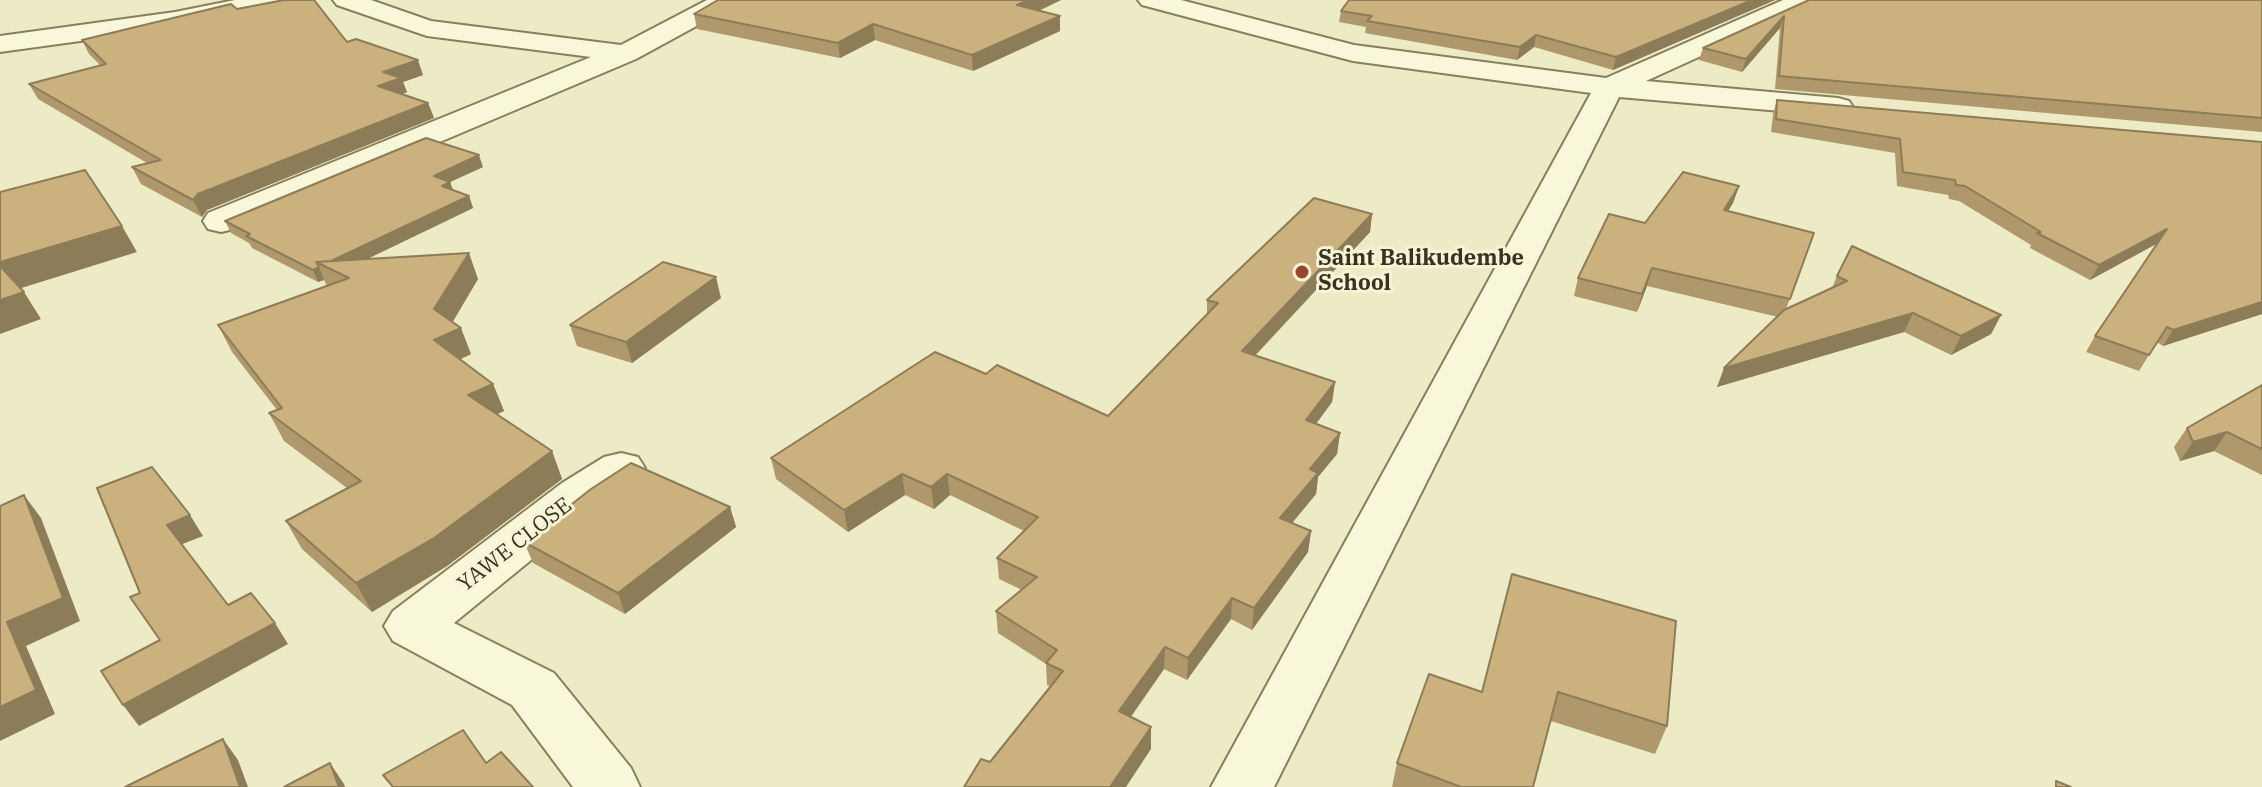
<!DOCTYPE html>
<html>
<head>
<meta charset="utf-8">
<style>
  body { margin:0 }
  canvas { display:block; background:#edebc6 }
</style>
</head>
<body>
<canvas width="2262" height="787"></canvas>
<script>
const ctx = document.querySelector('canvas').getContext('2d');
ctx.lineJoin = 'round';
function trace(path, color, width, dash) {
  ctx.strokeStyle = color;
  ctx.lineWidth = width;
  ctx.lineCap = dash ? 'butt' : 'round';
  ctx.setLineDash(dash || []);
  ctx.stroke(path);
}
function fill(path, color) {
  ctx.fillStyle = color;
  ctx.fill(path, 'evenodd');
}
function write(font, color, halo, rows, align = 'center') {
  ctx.font = font + ' "IBM Plex Serif",serif';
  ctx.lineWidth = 6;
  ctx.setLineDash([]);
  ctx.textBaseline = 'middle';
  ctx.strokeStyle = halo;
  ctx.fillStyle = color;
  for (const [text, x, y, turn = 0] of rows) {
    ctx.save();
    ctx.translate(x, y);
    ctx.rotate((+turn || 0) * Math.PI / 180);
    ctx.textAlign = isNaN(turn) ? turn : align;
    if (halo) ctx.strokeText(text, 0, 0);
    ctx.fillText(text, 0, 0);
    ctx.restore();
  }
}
const minor = new Path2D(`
  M235 0H285L281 5 175 28 0 52V36L175 12Z
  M333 0H371L431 21 621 45 707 0H739L735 5 636 59 234 229 221 232 208 229 203 221 208 213 591 57 427 36 337 5Z
  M1138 0H1181L1354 45 1606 78 1783 0H1817L1813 5 1646 81 1838 98 1849 101 1853 107 1849 113 1838 116 1619 97 1274 787H1211L1591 93 1353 61 1142 5Z
  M621 453 638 457 645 468 638 479 596 507 454 623 554 673 631 768 640 787H573L512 705 393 641 384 626 393 611 562 483 604 457Z`);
trace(minor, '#887f5c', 4);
fill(minor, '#f8f7da');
fill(new Path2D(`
  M718 0H1061L1039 11 1060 31 973 71 875 40 840 58 697 29 694 14Z
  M1775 0 1613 70 1534 47 1517 60 1365 33 1366 27 1339 22 1341 11Z
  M1809 0H2262V132L1775 89 1780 28 1742 72 1699 60 1703 48Z
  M237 9 347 42 423 75 403 82 407 92 402 94 428 103 434 118 207 210 202 217 141 184 132 167 147 163 38 99 29 84 101 66 89 54 82 40Z
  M1777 100 2262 142V314L2163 346 2157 342 2139 371 2086 352 2095 336 2156 244 2090 280 2030 248 2031 245 1959 201 1949 199 1948 195 1897 186 1895 153 1771 132 1773 114Z
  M483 167 450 182 453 190 469 196 473 208 367 259 478 279 452 322 471 354 461 359 493 384 504 411 496 414 552 451 562 479 447 566 372 612 302 549 286 521 347 488 284 441 269 413 277 410 232 352 218 325 327 286 324 280 318 282 252 248 249 243 231 233 225 221Z
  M1739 186 1733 203 1728 211 1814 233 1786 309 1832 288 1837 276 2001 315 1991 334 1951 355 1904 332 1717 387 1778 317 1647 286 1637 312 1574 296 1578 278 1645 223Z
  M1372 214 1370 232 1255 356 1335 382 1332 402 1316 424 1340 433 1337 454 1318 477 1316 494 1292 523 1311 531 1308 552 1252 630 1231 619 1187 680 1164 669 1131 717 1151 749 990 762 1050 686 1047 685 1046 664 998 633 996 611 1022 590 999 579 997 558 1024 531 950 495 934 509 905 495 848 532 776 479 771 458 986 374 1108 416 1207 314V300Z
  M721 298 632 363 577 346 570 325Z
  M2262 385V475L2214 451 2180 461 2174 447 2187 428Z
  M730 507 736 527 625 614 533 563 524 542Z
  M1512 574 1667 726 1655 754 1551 721 1533 787H1392L1397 763 1482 692Z`), '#ae986c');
fill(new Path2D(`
  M1029 0H1061L1018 20 1017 5Z
  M1752 0H1775L1613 70 1616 57Z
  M1060 16V31L973 71 972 55Z
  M1784 16 1780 28 1742 72 1746 59Z
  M873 24 875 40 840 58 838 43Z
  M1536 35 1534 47 1517 60 1520 47Z
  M418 60 423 75 403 82 407 92 384 102 378 86 383 72Z
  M428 103 434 118 207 210 202 217 193 200 198 194Z
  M479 155 483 167 450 182 454 194 446 198 434 176Z
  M1739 186 1733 203 1718 227 1724 210Z
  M469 196 473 208 338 273 322 265Z
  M1372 214 1370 232 1240 371 1242 351Z
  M122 226 137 252 15 290 0 267V262Z
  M2167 229 2158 243 2090 280 2099 265Z
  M469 253 478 279 445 335 461 328 471 354 445 366 434 340V309Z
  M319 267 324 280 318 282 313 270Z
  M1652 268 1647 286 1637 312 1642 294Z
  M716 277 721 298 632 363 626 342Z
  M24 292 41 319 0 334V300Z
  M2262 302V314L2163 346 2173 330Z
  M1913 313 1904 332 1717 387 1724 368Z
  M2001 315 1991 334 1951 355 1961 336Z
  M1335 382 1332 402 1304 440 1306 420Z
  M493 384 504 411 479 423 468 395Z
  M2227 432 2214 451 2180 461 2193 442Z
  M1340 433 1337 454 1318 477 1316 494 1278 540 1280 518 1310 469Z
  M552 451 562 479 447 566 372 612 356 583Z
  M902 474 905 495 848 532 844 510Z
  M947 474 950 495 934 509 931 487Z
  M24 495 41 518 80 621 26 646 55 714 0 741V707L7 622Z
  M730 507 736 527 625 614 618 593Z
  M190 515 203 536 180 545 167 525Z
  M1311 531 1308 552 1252 630 1254 608Z
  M1232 598 1231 619 1187 680 1188 658Z
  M275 623 288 644 139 726 123 705Z
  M1165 647 1164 669 1119 733V711Z
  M1151 727V749L1126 787H1110Z
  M223 739 238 760 248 787H240Z
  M330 763 344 784 345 787H339Z`), '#8d7c58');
const building = new Path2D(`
  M284 0H314L347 42 356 39 418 60 383 72 401 78 378 86 428 103 198 194 193 200 132 167 161 160 29 84 106 64 82 40 231 4 237 9Z
  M718 0H1029L1017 5 1060 16 972 55 873 24 838 43 694 14Z
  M1349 0H1752L1616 57 1536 35 1520 47 1367 21 1372 16 1341 11Z
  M1809 0H2262V118L1779 76 1784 16 1746 59 1703 48Z
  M1777 100 2262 142V302L2173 330 2167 327 2149 355 2095 336 2167 229 2099 265 2037 233 2041 232 1965 186 1956 185 1955 180 1903 172 1900 139 1776 119Z
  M426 138 479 155 434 176 450 182 442 186 469 196 331 261 316 262 319 267 313 270 246 236 250 234 225 221Z
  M85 170 122 226 0 262V192Z
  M1683 172 1739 186 1724 210 1814 233 1790 299 1652 268 1642 294 1578 278 1609 214 1645 223Z
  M1314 198 1372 214 1242 351 1335 382 1306 420 1340 433 1310 469 1318 473 1280 518 1311 531 1254 608 1232 598 1188 658 1165 647 1119 711 1151 727 1110 787H964L981 759 990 762 1063 671 1046 663 1057 650 996 611 1037 577 997 558 1038 517 947 474 931 487 902 474 844 510 771 458 935 352 986 374 997 365 1108 416 1218 303 1207 300Z
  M1852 246 2001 315 1961 336 1913 313 1724 368 1784 310 1847 281 1837 276Z
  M469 253 434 309 461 328 434 340 493 384 468 395 552 451 434 538 356 583 286 521 361 481 269 413 282 408 218 325 349 278 316 262Z
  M663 262 716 277 626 342 570 325Z
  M0 266 24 292 0 300Z
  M2262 385V449L2227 432 2193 442 2187 428Z
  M631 463 730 507 618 593 524 542 591 489Z
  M152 467 190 515 167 525 228 605 251 593 275 623 123 705 101 671 160 640 130 597 140 593 97 488Z
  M24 495 63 598 7 622 36 690 0 707V506Z
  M1512 574 1676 621 1667 726 1558 692 1533 787H1461L1397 763 1429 674 1482 692Z
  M463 730 486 763 501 752 533 787H393L383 775Z
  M223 739 240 787H125Z
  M330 763 339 787H284Z
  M2056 781 2071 787H2056Z`);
fill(building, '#cab17d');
trace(building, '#8d7c58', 2);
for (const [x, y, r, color] of [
  [1302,272,8,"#96472e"]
]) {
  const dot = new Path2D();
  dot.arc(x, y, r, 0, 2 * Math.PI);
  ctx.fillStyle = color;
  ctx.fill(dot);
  trace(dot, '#f5f4d6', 3);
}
write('bold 22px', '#393220', '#f5f4d6', [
  ["Saint Balikudembe",1318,259],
  ["School",1318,284]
], 'left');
write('22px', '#393220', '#f5f4d6', [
  ["YAWE CLOSE",515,545,-38]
]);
</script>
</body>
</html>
